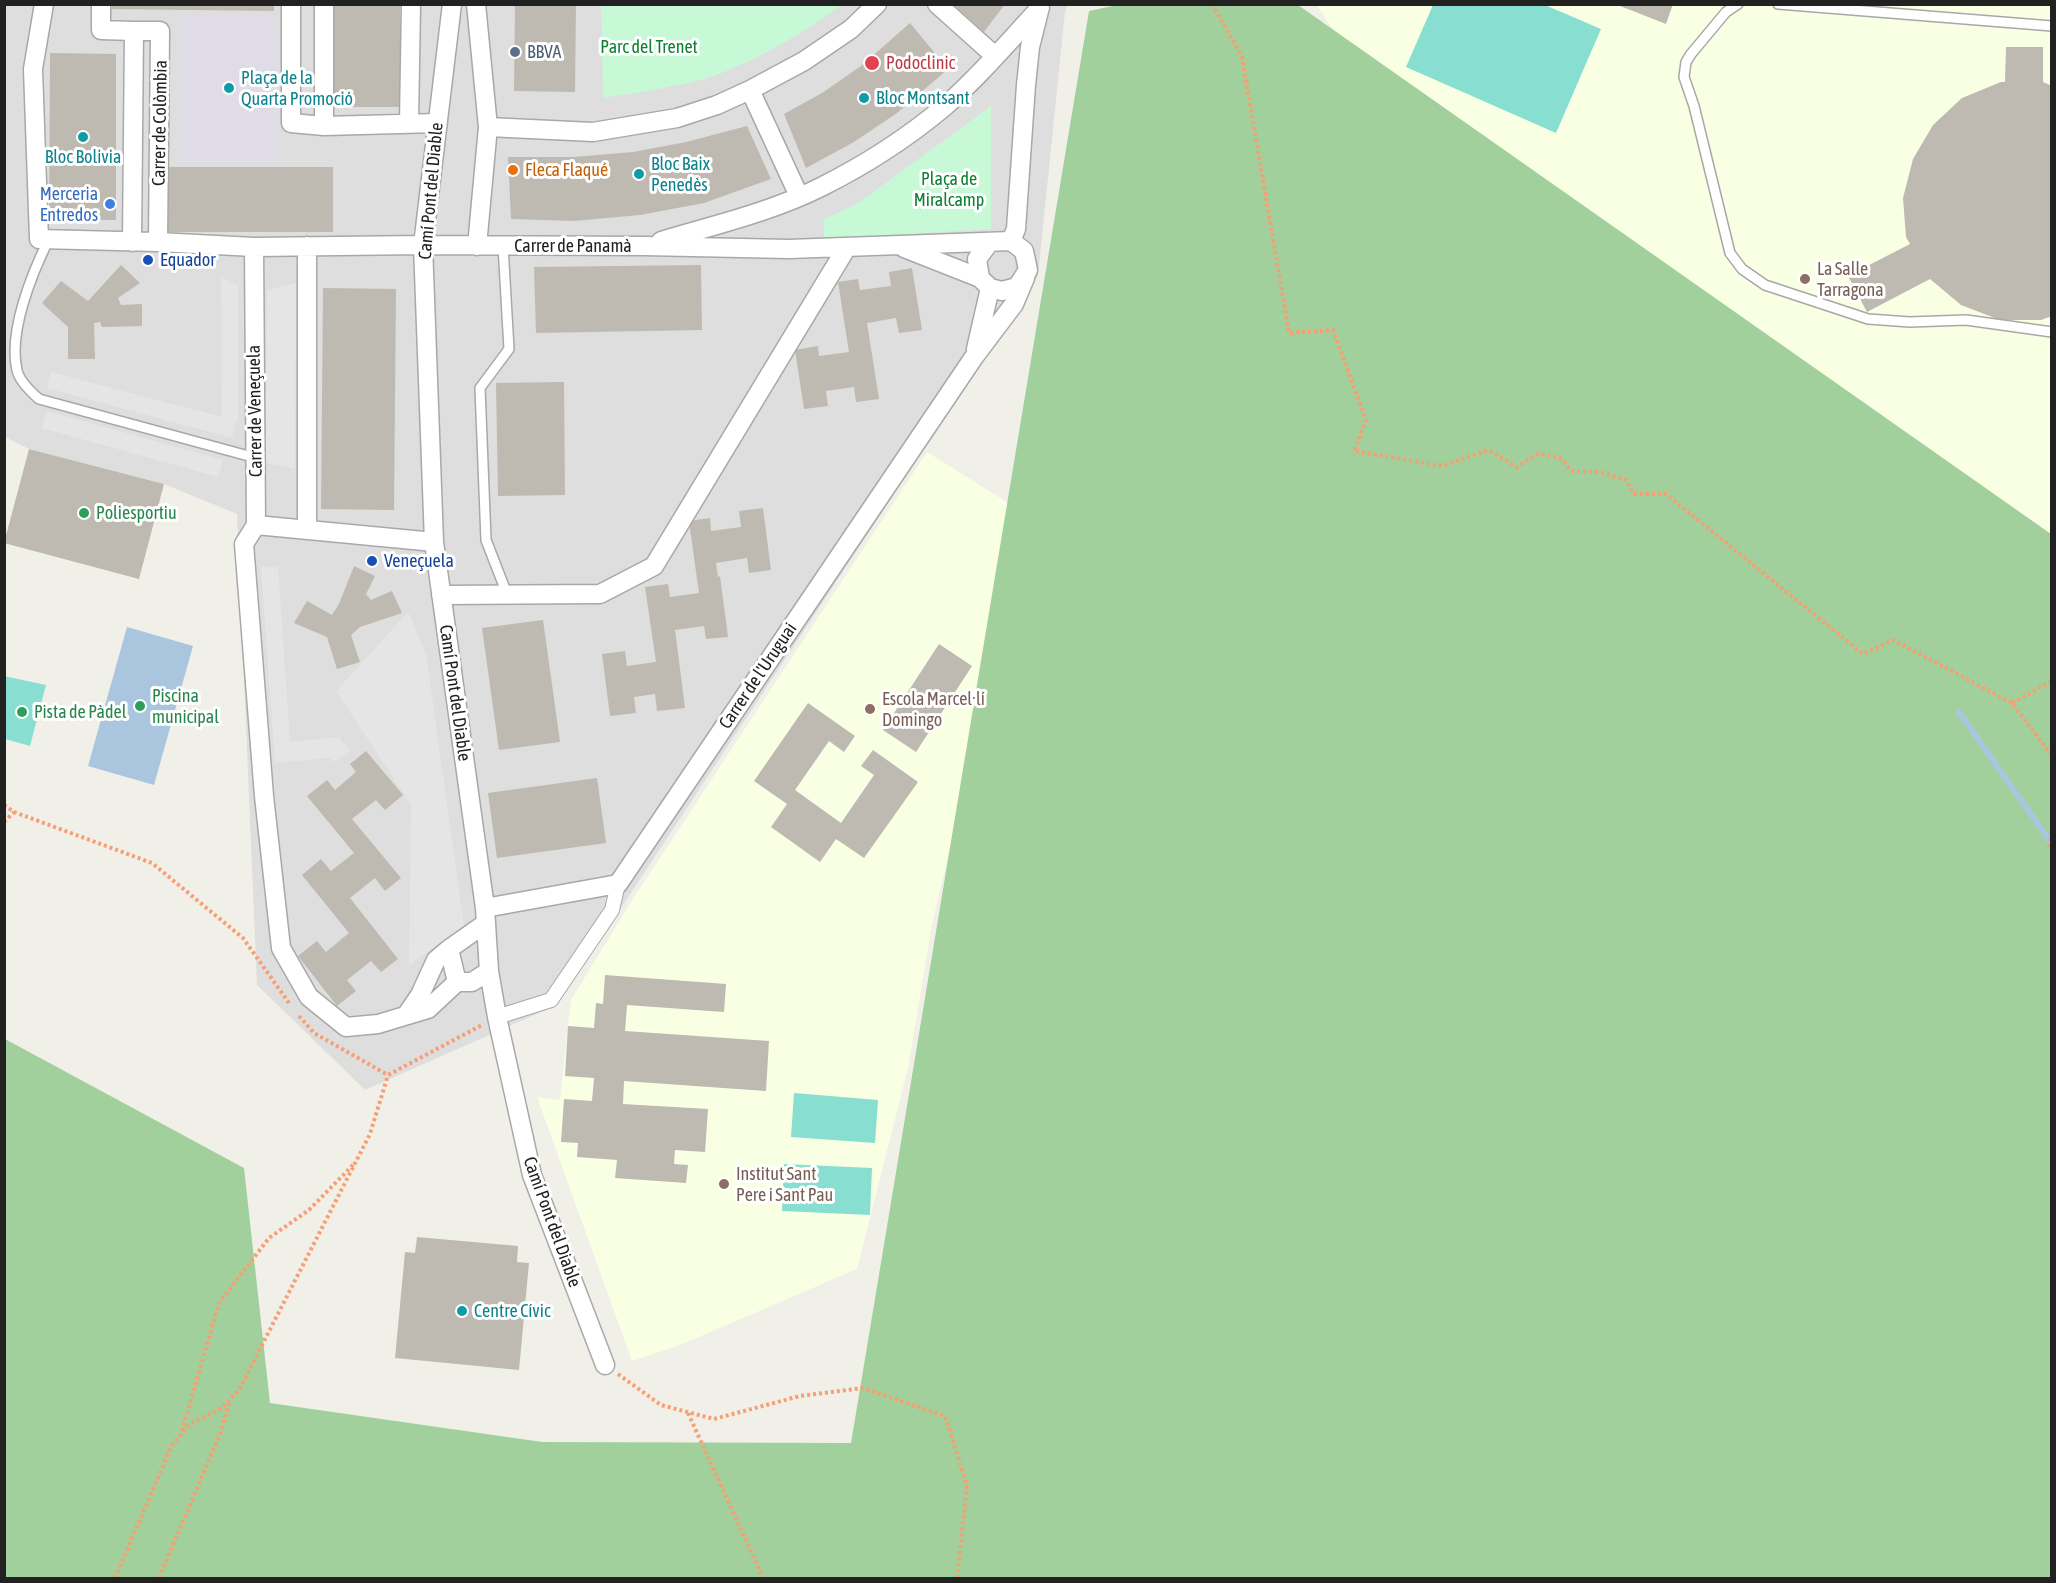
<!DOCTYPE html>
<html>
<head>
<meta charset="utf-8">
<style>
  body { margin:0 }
  #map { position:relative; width:2056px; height:1583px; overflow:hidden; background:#f1f0e8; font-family:"Asap Condensed",sans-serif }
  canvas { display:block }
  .frame { position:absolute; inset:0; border:6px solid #212121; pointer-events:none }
</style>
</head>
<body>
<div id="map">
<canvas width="2056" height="1583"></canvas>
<div class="frame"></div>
</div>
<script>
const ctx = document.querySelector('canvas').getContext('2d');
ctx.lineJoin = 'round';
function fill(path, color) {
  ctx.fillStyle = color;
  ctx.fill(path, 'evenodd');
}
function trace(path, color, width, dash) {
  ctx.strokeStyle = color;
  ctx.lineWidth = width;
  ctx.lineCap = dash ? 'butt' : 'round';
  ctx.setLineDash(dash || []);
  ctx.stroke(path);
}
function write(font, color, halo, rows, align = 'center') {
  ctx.font = font + ' "Asap Condensed",sans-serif';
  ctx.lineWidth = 6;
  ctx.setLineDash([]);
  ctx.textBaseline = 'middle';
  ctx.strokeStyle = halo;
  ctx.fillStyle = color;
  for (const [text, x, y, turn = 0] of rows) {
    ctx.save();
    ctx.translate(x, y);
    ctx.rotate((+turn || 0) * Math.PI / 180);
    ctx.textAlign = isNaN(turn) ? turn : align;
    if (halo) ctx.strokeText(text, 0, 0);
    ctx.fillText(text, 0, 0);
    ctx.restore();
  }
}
fill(new Path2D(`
  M4 5H1068L1065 12 1038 276 557 1005 365 1090 257 985 237 514 164 484 29 449 5 437Z`), '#dfdede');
fill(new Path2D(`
  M1317 5H2051L2052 609 1352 60Z
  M927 452 1029 516 932 924 908 1068 857 1269 680 1345 632 1361 537 1097 560 1100 571 1000 631 902Z`), '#f8ffe3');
fill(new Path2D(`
  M1122 4 1298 5 2051 534V1578H5V1039L244 1168 270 1403 542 1442 851 1443 1089 11Z`), '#a1d09d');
fill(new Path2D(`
  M601 5V4L841 5C809 31 746 66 707 78 673 88 638 92 603 98Z
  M991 106V229L824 239V219L858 203Z`), '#c7f9d6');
fill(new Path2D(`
  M1433 5H1545L1601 29 1556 133 1406 67Z
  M4 676 46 685 30 746 5 739Z
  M794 1093 878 1100 875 1143 791 1137Z
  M784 1164 872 1168 870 1215 782 1211Z`), '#88dfd1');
fill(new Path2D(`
  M221 277 238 285V421H236L232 438 47 388 51 372 222 417Z
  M296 283 295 469 265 463 267 290Z
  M47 411 223 460 218 477 42 428Z
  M278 566 290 742 339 737 350 751 333 762 330 758 275 763 261 567Z
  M408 612 426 653 464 926 409 965 411 805 336 691Z`), '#e5e5e5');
fill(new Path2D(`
  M274 14 276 162H184L183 15Z`), '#dfdce7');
fill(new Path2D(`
  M127 627 193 646 154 785 88 766Z`), '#a9c6de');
trace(new Path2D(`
  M1959 712 2052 844`), '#a9c6de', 6);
fill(new Path2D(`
  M112 4H274V11L112 9Z
  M332 4H400L401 107H332Z
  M515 4H576L575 92 514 91Z
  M953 4H1005L984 32Z
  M1615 4H1673L1666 24Z
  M910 23 948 69 897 113 854 142 806 168 784 114 822 93 861 66Z
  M2006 47H2043V82L2052 86V316L2041 320H2000L1961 305 1930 279 1867 312 1848 276 1910 244 1906 237 1903 198 1913 159 1933 125 1962 98 2001 82H2005Z
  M50 53 116 54V220H49Z
  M747 126 771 179 704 203 640 215 574 221 511 219 508 157H574L633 152 686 142Z
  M166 167H333V232H166Z
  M121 265 140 283 118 298 121 305 142 304V326L102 327 100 322 94 323 95 359H68V327L42 303 61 281 88 301Z
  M701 265 702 330 536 333 534 267Z
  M912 268 922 330 899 333 896 318 867 323 879 399 856 402 854 387 826 391 828 406 804 409 795 350 818 346 819 356 849 352 838 282 858 279 860 290 891 286 889 272Z
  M323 288 396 289 394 510 321 509Z
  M564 382 565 495 498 496 496 383Z
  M29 449 164 484 139 579 4 543Z
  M763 508 771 570 749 573 747 558 716 563 718 577 720 576 728 637 706 639 704 626 675 630 685 708 657 711 655 694 634 697 636 713 610 716 602 654 625 651 627 666 656 662 645 587 668 584 670 597 699 593 689 521 710 518 711 531 741 527 739 511Z
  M354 566 375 576 366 594 371 600 392 591 402 613 360 627 351 635 360 662 337 669 327 637 294 623 307 601 332 615 339 604Z
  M543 620 560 742 499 750 482 628Z
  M939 644 972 666 916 752 883 730Z
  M808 703 855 736 844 752 829 741 795 790 841 823 874 775 861 766 873 750 918 782 864 858 836 839 820 862 771 827 787 804 754 781Z
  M366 751 403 795 385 810 376 800 352 819 401 878 385 891 375 878 350 898 398 959 381 972 371 961 347 980 356 991 337 1006 298 956 317 941 326 952 349 933 302 875 321 859 331 871 354 853 307 796 327 780 335 790 356 772 350 764Z
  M597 778 606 843 497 858 488 793Z
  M605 975 726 984 724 1012 627 1005 625 1031 769 1041 766 1091 624 1081 623 1104 708 1109 705 1152 675 1150 674 1164 688 1165 686 1183 615 1178 617 1160 577 1157 578 1143 561 1142 564 1099 592 1101 594 1078 565 1076 568 1026 594 1028 596 1003 603 1004Z
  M417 1237 518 1246 517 1262 529 1263 519 1370 395 1358 405 1252 415 1253Z`), '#bebab1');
const service = new Path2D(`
  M1738 4 1726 12 1691 54 1686 62 1684 77 1694 106 1730 253 1742 269 1765 285 1868 319 1910 322 1966 320 2052 332
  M1778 4 2052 26
  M49 239C32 273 8 332 17 370 19 381 31 392 39 399L256 458
  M503 246 509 349 480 388 486 540 507 594`);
const pedestrian = new Path2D(`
  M497 1017 551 1000 612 910 618 884`);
const minor = new Path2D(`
  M44 4 33 69 39 239 158 242 254 247 423 245 644 246 789 249 1011 241 1024 251 1028 270 1017 287 1002 291 990 288 980 278 977 259 989 243
  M101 4V30L134 31
  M291 4V123L324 126 437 123
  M324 4V126
  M452 4 423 245 434 542 485 908 489 971 497 1017 532 1175 605 1365
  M476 4 488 127 477 246
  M937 4 995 56
  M750 90 799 196
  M409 123 411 4
  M488 127 593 132 677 118 717 105 750 90 804 61 851 29 877 4
  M661 241C714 225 771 212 821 187 865 165 907 138 944 107 979 77 1009 41 1040 8
  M1011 241 1016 229 1026 85 1030 47 1039 11
  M132 242 134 31H160L158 242
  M254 247 256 525 434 542
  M904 248 980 278
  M976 349 990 288
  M256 525 244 544 264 796 281 948 309 997 346 1027 378 1024 428 1009 457 982
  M307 530V246
  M441 595 600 594 654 566 847 247
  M485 908 618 884 974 357 1014 304 1025 278
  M486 923 449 949 457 982H472L489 971
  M407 1014 420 995 436 960 449 949`);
trace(service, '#a8a8a8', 12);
trace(pedestrian, '#a8a8a8', 16);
trace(minor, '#a8a8a8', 21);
trace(new Path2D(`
  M1212 4 1242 57 1289 333 1333 330 1366 420 1354 451 1442 466 1488 450 1517 467 1537 454 1559 457 1572 471 1600 472 1626 480 1634 494H1666L1863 654 1893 640 2012 703 2052 756
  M2012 703 2052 681
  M4 805 14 812 152 863 243 938 289 1003
  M4 822 14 812
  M2052 832 2049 847 2052 849
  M299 1016 314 1033 388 1075 482 1025
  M618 1374 661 1405 714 1419 800 1396 863 1388 945 1416 967 1486 957 1578
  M688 1413 763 1578
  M182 1431 219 1303 269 1238 309 1210 354 1164
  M115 1578 172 1445 190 1424 222 1408 239 1390 370 1134 388 1075
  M159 1578 220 1434 230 1401`), '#f89e72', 4, [3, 3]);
trace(service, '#fff', 9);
trace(pedestrian, '#fff', 14);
trace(minor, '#fff', 18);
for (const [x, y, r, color] of [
  [515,52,6,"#5c6f8a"],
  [872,63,8,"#e0444e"],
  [229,88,6,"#0f9aa8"],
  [864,98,6,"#0f9aa8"],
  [83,137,6,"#0f9aa8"],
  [513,170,6,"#e8710a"],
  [639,174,6,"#0f9aa8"],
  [110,204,6,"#3f7fe0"],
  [148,260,6,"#1a4fb4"],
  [1805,279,6,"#8d6e63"],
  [84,513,6,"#2e9e5b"],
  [372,561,6,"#1a4fb4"],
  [140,706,6,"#2e9e5b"],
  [870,709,6,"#8d6e63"],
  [22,712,6,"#2e9e5b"],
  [724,1184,6,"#8d6e63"],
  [462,1311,6,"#0f9aa8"]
]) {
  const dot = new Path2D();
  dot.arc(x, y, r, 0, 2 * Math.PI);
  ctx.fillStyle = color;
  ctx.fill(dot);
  trace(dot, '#fff', 2);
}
write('18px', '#0d8131', '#fff', [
  ["Parc del Trenet",649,47],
  ["Plaça de",949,179],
  ["Miralcamp",949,200]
]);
write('18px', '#4e5e75', '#fff', [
  ["BBVA",527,52]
], 'left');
write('18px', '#be3a42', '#fff', [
  ["Podoclinic",886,63]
], 'left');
write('18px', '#0d838f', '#fff', [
  ["Plaça de la",241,78],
  ["Quarta Promoció",241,99],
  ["Bloc Montsant",876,98],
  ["Bloc Bolivia",83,157,"center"],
  ["Bloc Baix",651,164],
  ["Penedès",651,185],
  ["Centre Cívic",474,1311]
], 'left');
write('18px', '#212121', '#fff', [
  ["Carrer de Colòmbia",160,123,-89],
  ["Camí Pont del Diable",431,191,-85],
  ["Carrer de Panamà",573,246],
  ["Carrer de Veneçuela",255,411,-91],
  ["Carrer de l'Uruguai",758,676,-56],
  ["Camí Pont del Diable",455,693,82],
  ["Camí Pont del Diable",552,1222,70]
]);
write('18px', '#c56008', '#fff', [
  ["Fleca Flaqué",525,170]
], 'left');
write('18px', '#366cbe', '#fff', [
  ["Merceria",98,194],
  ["Entredos",98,215]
], 'right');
write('18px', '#164399', '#fff', [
  ["Equador",160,260],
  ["Veneçuela",384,561]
], 'left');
write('18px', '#785e54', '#fff', [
  ["La Salle",1817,269],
  ["Tarragona",1817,290],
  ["Escola Marcel·lí",882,699],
  ["Domingo",882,720],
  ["Institut Sant",736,1174],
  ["Pere i Sant Pau",736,1195]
], 'left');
write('18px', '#27864d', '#fff', [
  ["Poliesportiu",96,513],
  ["Piscina",152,696],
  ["municipal",152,717],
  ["Pista de Pàdel",34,712]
], 'left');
</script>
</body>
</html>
